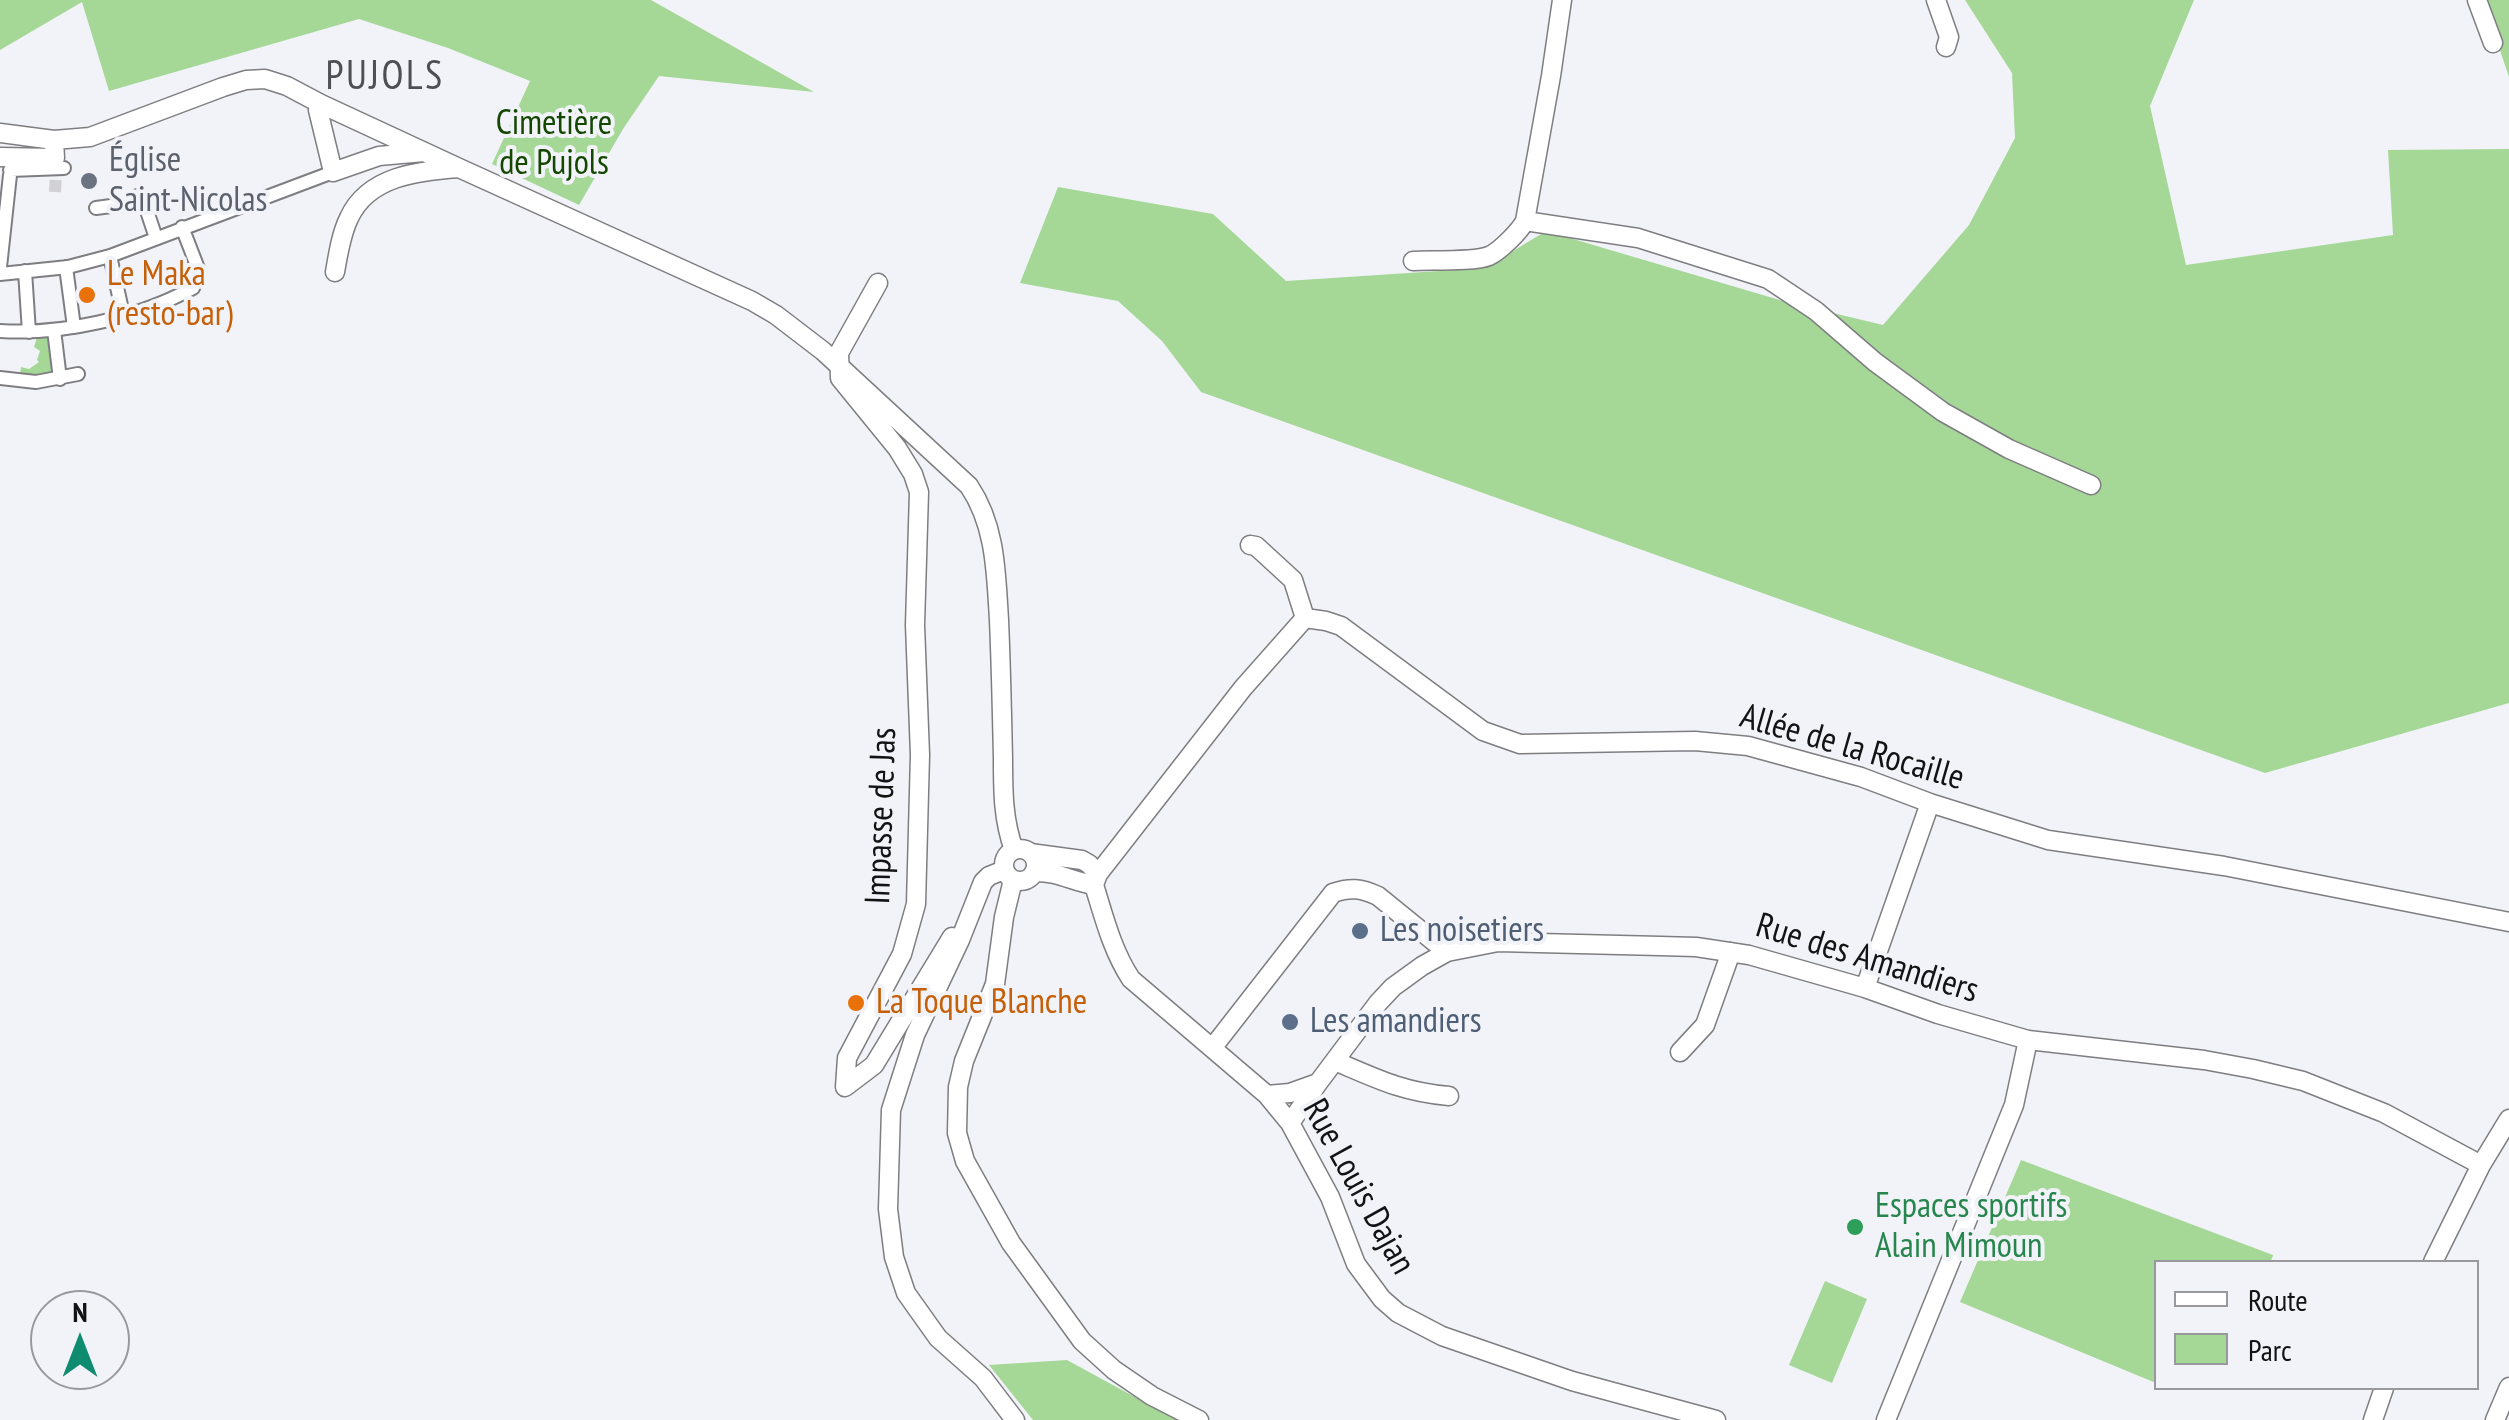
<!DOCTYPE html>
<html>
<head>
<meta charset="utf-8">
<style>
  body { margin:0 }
  #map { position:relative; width:2509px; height:1420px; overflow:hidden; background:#f2f3f8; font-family:"PT Sans Narrow",sans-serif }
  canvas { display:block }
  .legend { position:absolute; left:2154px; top:1260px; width:325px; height:130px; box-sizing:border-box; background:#f2f3f8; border:2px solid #99999d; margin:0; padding:12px 18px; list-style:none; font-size:30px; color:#131315 }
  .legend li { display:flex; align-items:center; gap:20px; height:50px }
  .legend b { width:50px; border:2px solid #99999d }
  .north { position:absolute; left:30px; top:1290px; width:100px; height:100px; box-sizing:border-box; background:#f2f3f8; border:2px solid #99999d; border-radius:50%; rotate:0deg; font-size:28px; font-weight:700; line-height:40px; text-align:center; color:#131315 }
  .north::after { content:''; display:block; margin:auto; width:35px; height:45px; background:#0f8c70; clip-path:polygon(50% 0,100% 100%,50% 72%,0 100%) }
</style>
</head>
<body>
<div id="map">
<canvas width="2509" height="1420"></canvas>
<ul class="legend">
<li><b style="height:12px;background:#fff"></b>Route</li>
<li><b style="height:28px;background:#a5d797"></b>Parc</li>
</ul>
<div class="north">N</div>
</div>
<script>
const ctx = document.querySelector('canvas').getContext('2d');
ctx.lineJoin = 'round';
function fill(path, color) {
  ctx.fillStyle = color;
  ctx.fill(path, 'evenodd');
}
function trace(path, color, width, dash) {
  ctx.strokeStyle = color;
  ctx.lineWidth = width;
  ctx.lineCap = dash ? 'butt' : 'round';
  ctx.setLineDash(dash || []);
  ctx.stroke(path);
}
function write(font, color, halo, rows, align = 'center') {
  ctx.font = font + ' "PT Sans Narrow",sans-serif';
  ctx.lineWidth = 8;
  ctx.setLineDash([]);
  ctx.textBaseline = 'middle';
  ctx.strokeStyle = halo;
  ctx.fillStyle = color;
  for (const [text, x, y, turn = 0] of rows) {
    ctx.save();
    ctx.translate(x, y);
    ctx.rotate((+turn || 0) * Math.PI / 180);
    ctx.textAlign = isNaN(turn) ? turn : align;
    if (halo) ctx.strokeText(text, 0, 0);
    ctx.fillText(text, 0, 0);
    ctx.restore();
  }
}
fill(new Path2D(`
  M0 0H651L814 92 659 76 623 129 579 205 492 164 530 81 448 48 359 19 109 91 82 2 0 50Z
  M1965 0H2194L2150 106 2186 265 2393 235 2388 150 2509 149V703L2265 773 1201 392 1162 341 1118 301 1020 283 1058 187 1213 214 1286 281 1485 268 1546 231 1783 301 1883 325 1969 225 2015 138 2012 73Z
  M2483 0H2509V77Z
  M52 334 58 377 20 375 21 367 29 369 39 362 37 360 40 351 34 347 37 337Z
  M2021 1160 2273 1255V1256L2270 1262H2156V1383L1960 1302Z
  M1825 1281 1867 1299 1832 1383 1789 1365Z
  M1067 1360 1177 1420H1033L989 1365Z`), '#a5d797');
trace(new Path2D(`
  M55 192 56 174`), '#d1d1d6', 12, [12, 6]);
const pedestrian = new Path2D(`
  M10 170 64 168
  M96 208 126 204 137 196 143 199 156 238
  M110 256 123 314
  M0 267 10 175
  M66 267 74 327
  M25 271 29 332
  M0 274 68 267 110 256 333 172
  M54 330 60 379
  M0 331C62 335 138 318 193 288L199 271 182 227
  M0 378 36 382 78 374`);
const minor = new Path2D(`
  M1936 0 1949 37 1946 47
  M2477 0 2493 43
  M321 104 318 110 333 172 379 156 424 152
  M0 133 54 140 90 137 223 87 246 80 265 79 287 86 321 104 459 168 752 301 776 315 823 351 969 486C996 526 996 573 999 620 1001 666 1002 713 1003 759 1003 791 1003 820 1014 850
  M0 157 55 158 54 140
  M1525 221 1638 238 1768 279 1816 311 1875 362 1943 412 2009 449 2091 485
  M1413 261C1430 260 1475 262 1489 256 1500 251 1520 231 1525 221L1551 76 1562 0
  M335 272C338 255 341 234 349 218 368 176 418 171 459 168
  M878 283 839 353 840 378 897 448 913 474 919 492 915 625 920 755 916 904 902 954 847 1058 845 1087 874 1065 952 937 960 940 915 1035 891 1110 888 1209 894 1257 906 1293 938 1338 983 1378 1015 1420
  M1250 545 1256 546 1293 580 1305 618
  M1305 618 1326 621 1341 626 1483 731 1520 744 1695 741 1748 746 1861 777 1930 803 2048 840 2224 866 2509 922
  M1004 865a16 16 0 1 1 32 0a16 16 0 1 1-32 0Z
  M1030 853 1082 860 1089 864 1098 874
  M1034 872C1057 871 1073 882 1094 885
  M1013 880 1004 917 995 984 964 1061 958 1087 957 1133 965 1161 1011 1243 1082 1341 1114 1370 1152 1396 1199 1420
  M1094 885C1104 917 1112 950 1131 979L1267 1095 1290 1123 1330 1197 1356 1264 1382 1299 1398 1313 1442 1336 1572 1381 1716 1420
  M1094 885 1098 874 1243 688 1305 618
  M960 940 983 882 989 876 1004 870
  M1865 988 1930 803
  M1213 1047 1333 893C1350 887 1361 888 1378 896L1447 952
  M1680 1052 1705 1025 1731 952
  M1335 1061C1377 1079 1403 1092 1449 1096
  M1267 1095 1290 1093 1318 1083
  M1290 1123 1318 1083 1378 1003 1393 987 1422 966 1447 952 1498 942 1660 946 1696 947 1749 955 1865 988 1938 1014 2028 1040 2204 1060 2253 1069 2303 1081 2384 1113 2481 1165
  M2433 1262 2481 1165 2509 1119
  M1886 1420 2014 1105 2028 1040
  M2373 1420 2384 1388
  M2495 1420 2509 1387`);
trace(pedestrian, '#7e7e82', 16);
trace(minor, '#7e7e82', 21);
trace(pedestrian, '#fff', 12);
trace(minor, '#fff', 18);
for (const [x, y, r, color] of [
  [89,181,10,"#6b7280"],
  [87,295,10,"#e8710a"],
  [1360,931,10,"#5c6f8a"],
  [856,1003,10,"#e8710a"],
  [1290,1022,10,"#5c6f8a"],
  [1855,1227,10,"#2e9e5b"]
]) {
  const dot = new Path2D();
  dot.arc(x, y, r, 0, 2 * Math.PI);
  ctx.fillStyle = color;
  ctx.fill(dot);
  trace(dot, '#f2f3f8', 4);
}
write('35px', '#144700', '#f2f3f8', [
  ["Cimetière",554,124],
  ["de Pujols",554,164]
]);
write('35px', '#5b616d', '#f2f3f8', [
  ["Église",109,161],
  ["Saint-Nicolas",109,201]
], 'left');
write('35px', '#c56008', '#f2f3f8', [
  ["Le Maka",107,275],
  ["(resto-bar)",107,315],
  ["La Toque Blanche",876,1003]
], 'left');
write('35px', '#131315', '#f2f3f8', [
  ["Allée de la Rocaille",1852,748,16],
  ["Impasse de Jas",882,816,-88],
  ["Rue des Amandiers",1867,959,17],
  ["Rue Louis Dajan",1358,1187,61]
]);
write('35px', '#4e5e75', '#f2f3f8', [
  ["Les noisetiers",1380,931],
  ["Les amandiers",1310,1022]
], 'left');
write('35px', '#27864d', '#f2f3f8', [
  ["Espaces sportifs",1875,1207],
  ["Alain Mimoun",1875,1247]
], 'left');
ctx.letterSpacing = '2.5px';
write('40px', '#4f4f53', '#f2f3f8', [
  ["PUJOLS",385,78]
]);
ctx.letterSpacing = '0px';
</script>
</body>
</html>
